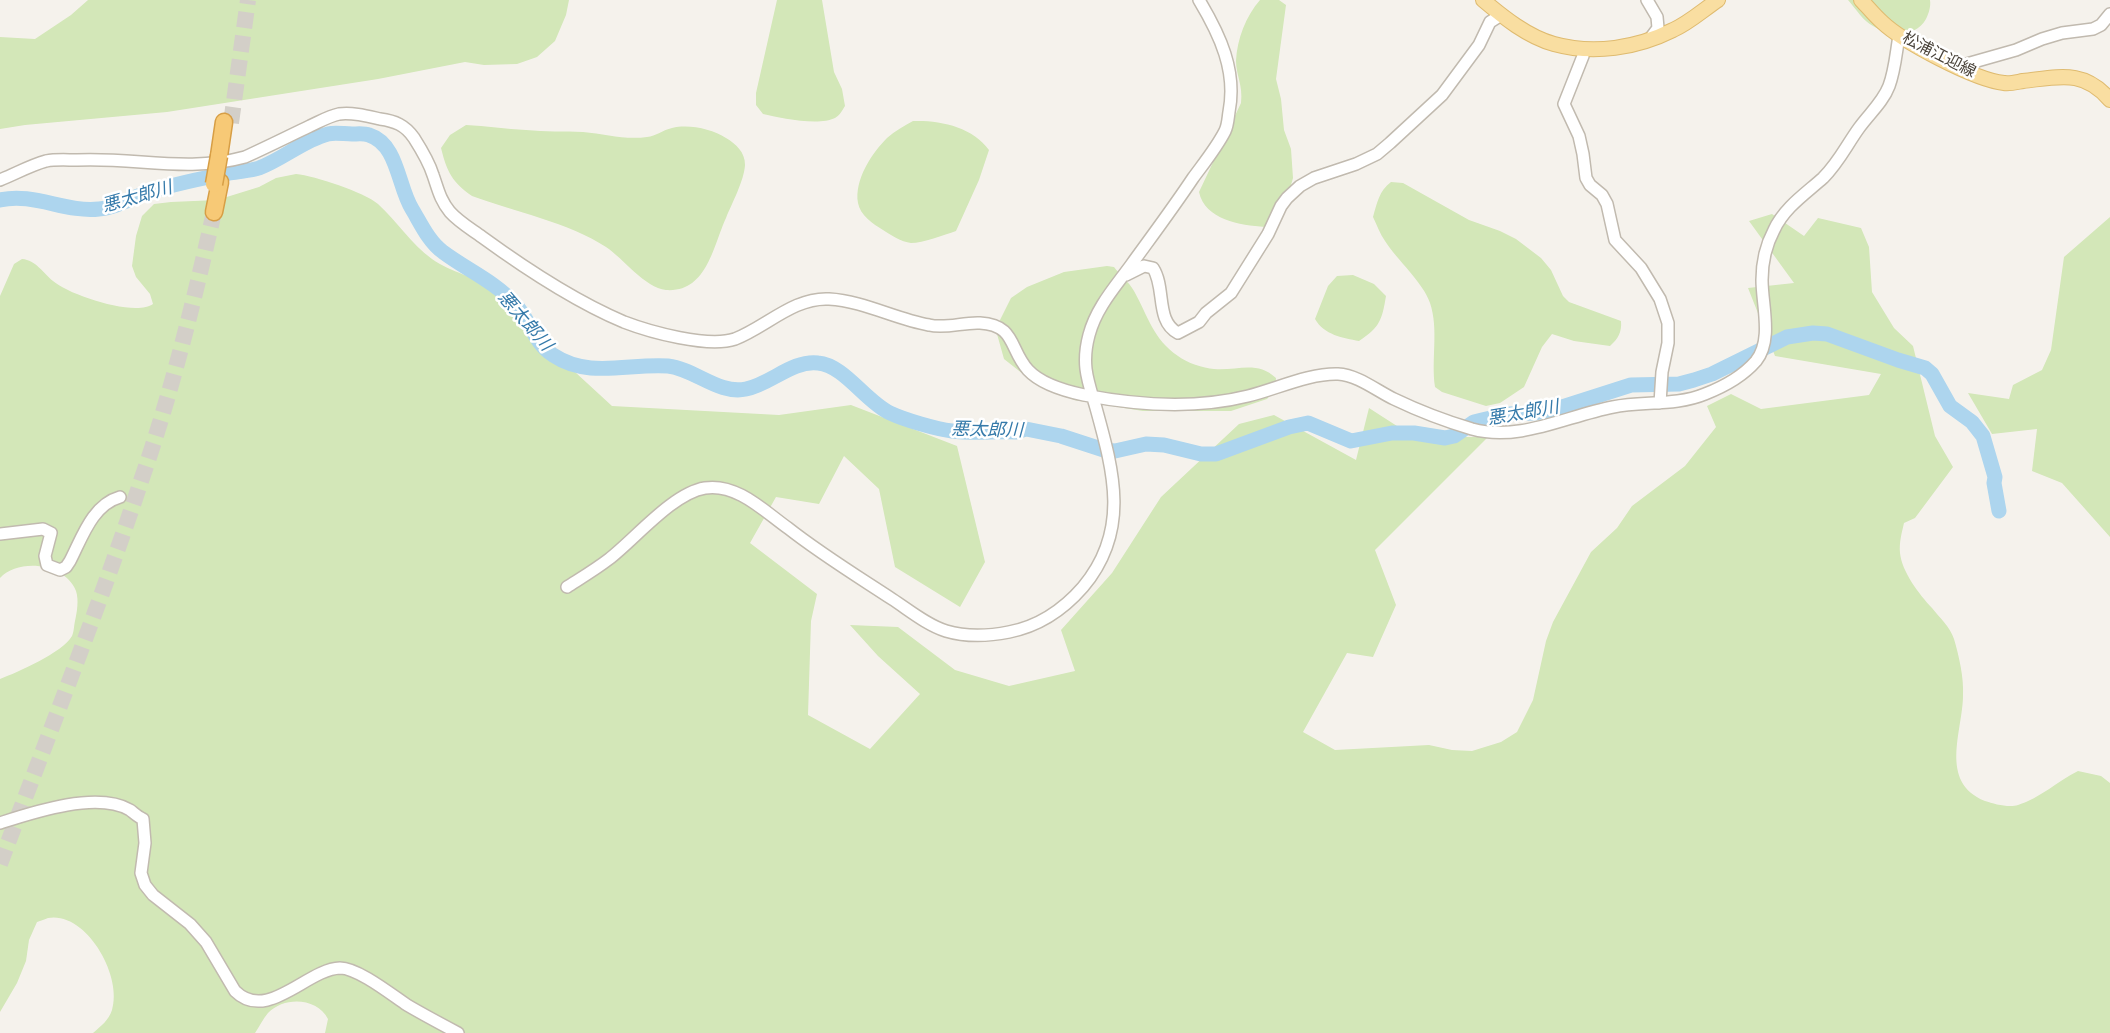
<!DOCTYPE html>
<html>
<head>
<meta charset="utf-8">
<style>
  body { margin:0 }
  canvas { display:block; background:#f5f2ec }
</style>
</head>
<body>
<canvas width="2110" height="1033"></canvas>
<script>
const ctx = document.querySelector('canvas').getContext('2d');
ctx.lineJoin = 'round';
function fill(path, color) {
  ctx.fillStyle = color;
  ctx.fill(path, 'evenodd');
}
function trace(path, color, width, dash) {
  ctx.strokeStyle = color;
  ctx.lineWidth = width;
  ctx.lineCap = dash ? 'butt' : 'round';
  ctx.setLineDash(dash || []);
  ctx.stroke(path);
}
function write(font, color, halo, rows, align = 'center') {
  ctx.font = font + ' Quicksand,"Noto Sans JP",sans-serif';
  ctx.lineWidth = 5;
  ctx.setLineDash([]);
  ctx.textBaseline = 'middle';
  ctx.strokeStyle = halo;
  ctx.fillStyle = color;
  for (const [text, x, y, turn = 0] of rows) {
    ctx.save();
    ctx.translate(x, y);
    ctx.rotate((+turn || 0) * Math.PI / 180);
    ctx.textAlign = isNaN(turn) ? turn : align;
    if (halo) ctx.strokeText(text, 0, 0);
    ctx.fillText(text, 0, 0);
    ctx.restore();
  }
}
fill(new Path2D(`
  M88 0H569L566 15 555 41 537 57 517 64 484 65 465 62 378 79 167 112 25 125 0 129V37L35 39 71 15Z
  M777 0H822L834 72 842 89 845 106C842 111 839 116 835 118 819 126 779 118 763 114L756 105V93Z
  M1260 0H1279L1286 5 1276 79 1281 99 1284 130 1291 149 1293 178 1287 199 1265 227C1240 225 1205 220 1199 192L1241 103C1243 85 1236 75 1236 61 1237 39 1246 16 1260 0Z
  M1848 0H1930C1931 6 1929 13 1926 19 1915 38 1891 37 1873 26 1863 21 1856 9 1848 0Z
  M913 121C940 120 973 127 989 150L979 180 956 231C944 235 923 243 911 243 901 242 891 235 883 230 873 224 860 215 858 203 854 180 872 153 887 138 895 131 904 126 913 121Z
  M466 125C486 126 506 129 526 130 545 132 564 131 583 132 605 134 625 140 647 137 656 136 663 130 672 128 689 124 712 129 726 138 736 144 745 152 745 165 744 181 732 203 726 218 713 246 707 293 666 290 645 288 623 258 606 247 570 223 513 211 472 196 452 182 447 172 441 148L450 135Z
  M296 174C315 176 364 192 378 204 397 221 411 244 432 259 471 286 525 279 537 337L612 406 779 415 851 405 957 446 985 562 960 607 895 567 879 489 844 456 819 504 776 497 750 543 817 594 811 621 808 715 870 749 920 694 878 656 850 625 898 627 955 670 1009 686 1075 671 1061 630 1112 573 1161 497 1239 424 1274 415 1356 460 1369 408 1414 437H1488L1375 550 1396 605 1373 657 1347 653 1303 732 1335 750 1429 745 1452 750 1472 751 1501 742 1517 732 1533 700 1546 641 1553 622 1591 552 1617 528 1632 506 1685 466 1716 427 1707 406 1731 394 1761 409 1869 395 1881 374 1775 356 1748 288 1794 283 1749 221 1772 214 1804 236 1818 218 1861 228 1869 247 1872 292 1894 328 1913 346 1935 436 1953 467 1915 518 1904 523C1902 532 1899 542 1900 553 1902 572 1919 594 1932 608 1940 618 1950 627 1954 639 1959 656 1964 678 1963 695 1963 731 1938 782 1985 801 1994 804 2009 808 2018 805 2040 798 2058 781 2078 771L2101 776 2110 783V1033H325L328 1019C317 998 285 996 268 1013 263 1019 259 1027 255 1033H93C101 1026 109 1020 112 1010 123 976 86 911 48 918 45 919 41 921 37 922L29 940 26 961 17 983 0 1012V679C18 672 62 653 72 636 74 632 74 625 75 621 77 612 79 600 76 591 65 563 19 558 0 578V296L14 264 22 259C36 260 43 273 53 281 69 295 135 317 153 304L150 294 136 277 132 266 136 236 142 216 154 204 171 202 217 200 259 187 276 178Z
  M1391 182 1403 183 1469 220 1500 231 1516 239 1541 258 1551 270 1563 296 1569 302 1621 321C1622 332 1618 339 1610 346L1574 341 1552 334 1542 347 1524 387 1500 403 1486 406 1442 392 1435 387C1431 358 1439 330 1430 303 1423 282 1397 260 1385 241 1380 234 1377 225 1373 217 1377 203 1379 191 1391 182Z
  M2110 217V537L2062 483 2032 471 2037 429 1992 434 1968 393 2009 399 2013 385 2042 370 2051 350 2064 257Z
  M1107 266 1114 267C1120 275 1129 282 1134 291 1148 316 1153 339 1178 356 1187 363 1203 368 1214 369 1237 371 1257 360 1276 378L1275 389 1267 399 1231 411H1143L1074 400 1023 374 1004 359 997 334 1000 320 1011 298 1027 287 1064 272Z
  M1353 275 1374 284 1386 296C1382 320 1380 327 1359 341 1343 338 1324 335 1315 319L1328 286 1337 276Z`), '#d3e7b8');
trace(new Path2D(`
  M0 200C33 192 66 213 99 209 116 208 133 197 149 192 175 184 203 178 230 173 239 171 250 171 259 168 283 159 304 140 328 134 335 132 344 134 352 134 357 134 364 133 369 135 398 144 398 187 412 209 421 224 429 242 443 252 467 270 494 281 515 304 530 320 534 343 553 355 589 379 629 363 668 366 695 369 719 395 746 389 771 384 792 360 818 363 844 365 866 402 890 413 905 420 936 429 952 431 973 434 996 431 1017 432L1026 429 1061 436 1104 450 1115 451 1146 444 1164 445 1201 454H1216L1289 427 1308 423 1351 441 1392 433H1414L1445 438 1454 436 1474 422 1482 420 1508 414 1534 413 1556 409 1631 385 1679 384 1694 380 1712 374 1787 337 1813 333 1827 334 1898 360 1925 368 1932 374 1950 406 1972 422 1983 436 1995 477 1994 483 1999 511`), '#add5ee', 15);
trace(new Path2D(`
  M231 123 248 0
  M0 864C48 736 99 608 142 478 172 391 194 301 214 212`), '#d3cfc8', 16, [16, 8]);
const minor = new Path2D(`
  M1647 0 1657 17 1658 28 1649 40
  M1583 49V56L1564 104 1579 136 1583 154 1586 178 1590 185 1602 195 1607 204 1615 240 1641 268 1660 299 1668 323V343L1662 372 1660 403
  M1956 67 2016 50 2042 39 2062 33 2093 29 2101 25 2110 14
  M0 180C15 174 31 165 46 161 56 159 67 160 77 160 136 157 187 173 245 157 267 147 289 136 310 126 319 122 329 116 339 114 352 112 367 116 380 119 395 121 405 125 414 138 421 149 429 162 433 175 438 189 440 200 450 212 459 222 471 229 482 237 526 269 574 301 624 322 650 332 708 348 735 339 766 327 794 297 829 299 864 301 895 319 929 325 946 329 963 322 980 323 1016 325 1009 349 1028 370 1041 384 1065 391 1084 395 1136 405 1196 409 1248 396 1276 389 1310 373 1338 374 1358 375 1377 391 1394 399 1419 411 1445 421 1472 429 1520 442 1566 416 1613 407 1643 401 1676 406 1705 394 1723 387 1743 376 1756 361 1773 340 1762 305 1762 280 1762 263 1766 245 1774 230 1784 208 1805 194 1823 178 1839 162 1846 146 1859 128 1869 114 1883 102 1889 86 1895 70 1896 53 1899 36
  M1126 275 1144 266 1153 268C1166 288 1155 321 1178 333L1199 322 1206 313 1231 293 1268 234 1281 206 1287 198 1300 186 1314 178 1356 164 1377 154 1390 143 1442 95 1479 45 1490 22 1501 15
  M0 534 43 529 51 533 45 556 47 565 60 570 66 567 70 561C82 538 92 505 120 497
  M567 587C581 578 596 569 609 559 635 539 673 493 705 488 737 483 764 511 788 528 821 554 857 576 892 599 909 610 927 625 946 631 966 637 989 636 1009 632 1040 626 1063 610 1083 587 1130 531 1114 473 1096 408 1088 381 1081 365 1089 335 1096 308 1115 287 1131 265 1152 236 1173 208 1193 178 1204 163 1217 147 1225 131 1228 125 1228 118 1229 112 1237 71 1220 35 1199 0
  M0 823C34 812 97 791 130 810 134 813 138 817 143 819L145 843 141 873 145 885 153 895 190 924 206 942 235 991C267 1023 307 969 340 968 358 968 392 995 407 1005 424 1015 441 1024 458 1033`);
const major = new Path2D(`
  M1483 0C1503 17 1528 37 1554 44 1594 55 1637 48 1673 30 1689 23 1703 10 1718 0
  M1861 0C1868 7 1874 15 1882 22 1903 42 1975 80 2004 83 2010 84 2017 82 2023 81 2059 77 2084 69 2110 100`);
const highway = new Path2D(`
  M219 156 224 122
  M214 212 220 182`);
trace(minor, '#c1baaf', 14);
trace(major, '#dfbb70', 16);
trace(highway, '#d79e45', 19);
trace(minor, '#fff', 11);
trace(major, '#f9dea1', 14);
trace(highway, '#f7c976', 16);
const highwayBridge = new Path2D(`
  M214 184 219 156`);
trace(highwayBridge, '#d79e45', 19, []);
trace(highwayBridge, '#f7c976', 16);
write('16px', '#4a433a', '#fff', [
  ["松浦江迎線",1939,55,27]
]);
write('italic 18px', '#357aaa', '#fff', [
  ["悪太郎川",137,197,-16],
  ["悪太郎川",525,321,49],
  ["悪太郎川",1523,413,-10],
  ["悪太郎川",987,430,1]
]);
</script>
</body>
</html>
